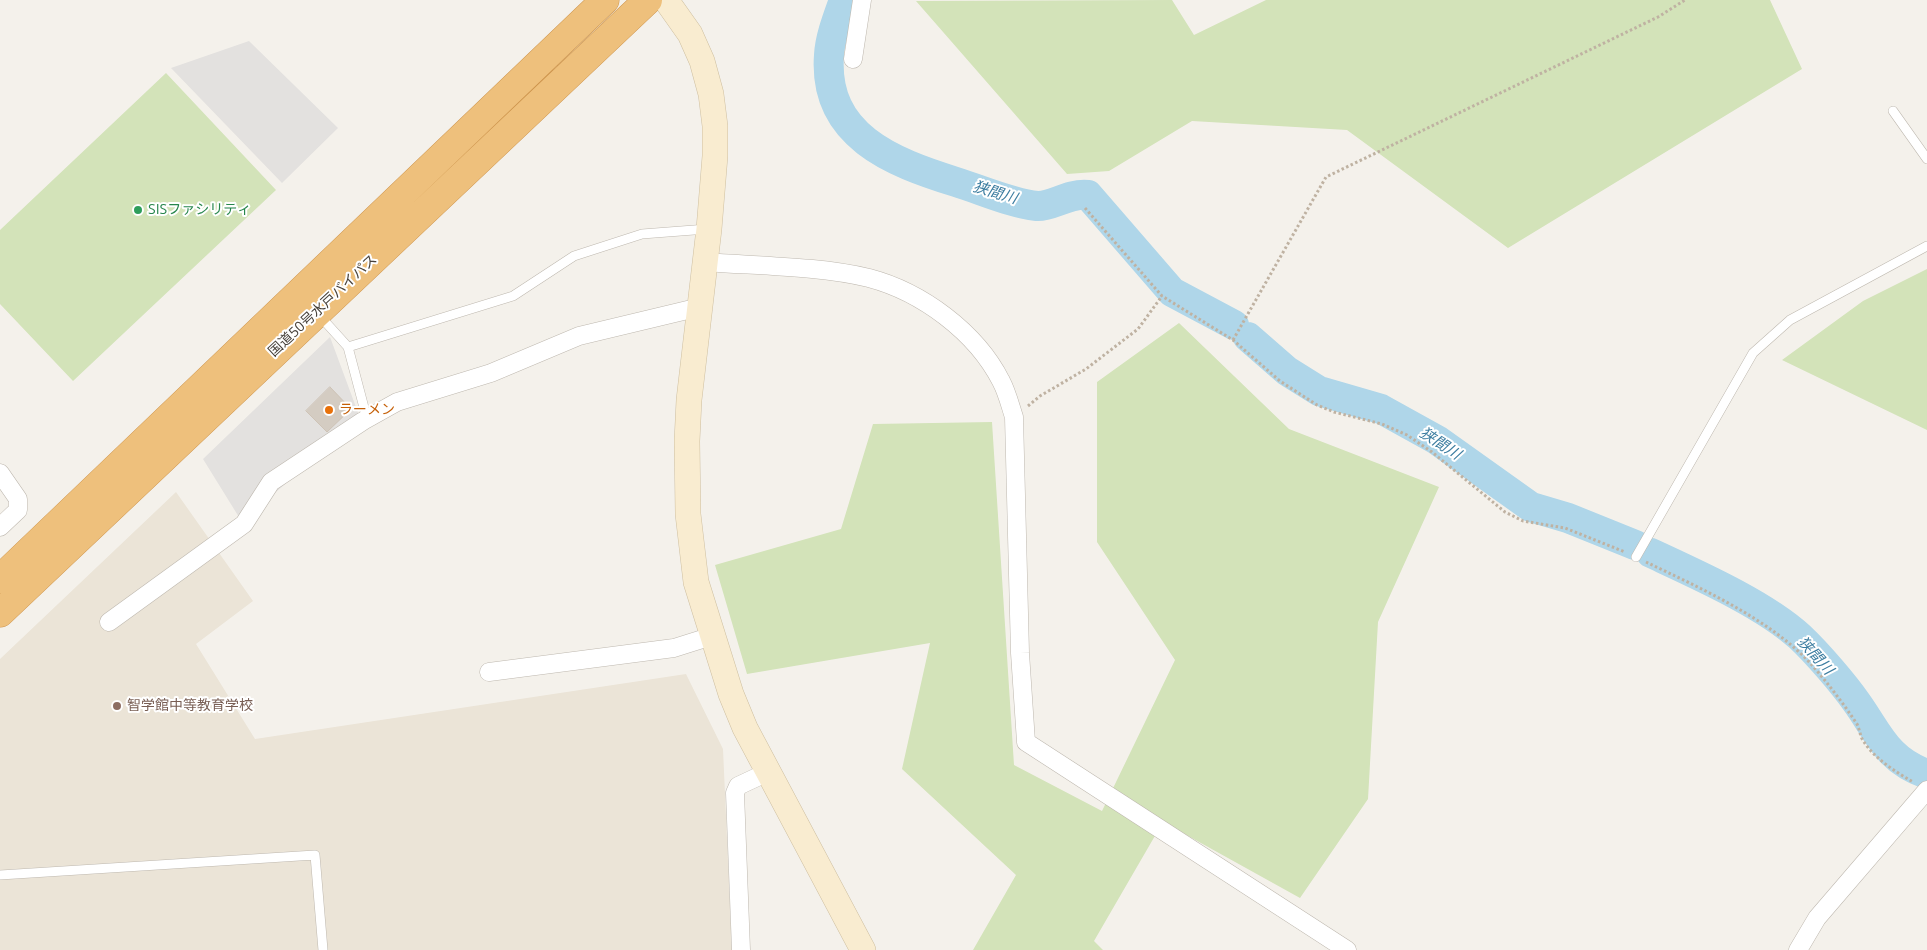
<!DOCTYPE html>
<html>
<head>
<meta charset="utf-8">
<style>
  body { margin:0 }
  canvas { display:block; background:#f4f1eb }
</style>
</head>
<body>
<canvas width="1927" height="950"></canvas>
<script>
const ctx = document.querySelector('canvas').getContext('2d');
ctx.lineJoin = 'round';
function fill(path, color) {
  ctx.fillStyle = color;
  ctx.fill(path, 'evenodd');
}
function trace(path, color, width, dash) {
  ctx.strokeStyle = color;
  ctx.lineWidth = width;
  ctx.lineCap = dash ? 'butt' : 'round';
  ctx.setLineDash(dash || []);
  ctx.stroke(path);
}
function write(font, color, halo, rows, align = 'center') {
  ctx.font = font + ' "Open Sans","Noto Sans JP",sans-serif';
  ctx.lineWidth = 4;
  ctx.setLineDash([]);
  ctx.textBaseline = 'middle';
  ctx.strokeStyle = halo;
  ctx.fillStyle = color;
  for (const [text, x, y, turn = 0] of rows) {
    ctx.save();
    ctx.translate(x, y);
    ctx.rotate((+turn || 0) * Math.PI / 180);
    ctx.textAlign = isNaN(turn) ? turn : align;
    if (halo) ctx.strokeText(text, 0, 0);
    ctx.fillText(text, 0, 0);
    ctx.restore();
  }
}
fill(new Path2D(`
  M176 492 253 601 196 644 255 739 686 674 723 749 732 950H0V659Z`), '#ebe4d7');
fill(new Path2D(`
  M1172 0 1194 35 1266 0H1770L1802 69 1508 248 1347 130 1192 121 1109 171 1067 174 916 1Z
  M166 73 276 190 73 381 0 304V230Z
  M1927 269V430L1782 360 1863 301Z
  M1179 323 1289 429 1439 487 1378 622 1368 799 1300 898 1163 822 1094 941 1103 950H973L1016 875 902 769 930 643 747 674 715 565 841 529 873 424 992 422 1014 765 1102 811 1175 660 1097 542V382Z`), '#d3e3b9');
fill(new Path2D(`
  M249 41 338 128 282 183 171 68Z
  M330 337 360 418 242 522 203 459Z`), '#e3e1df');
trace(new Path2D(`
  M844 0C838 17 830 37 829 55 823 136 892 162 956 182 982 190 1010 203 1037 206 1052 207 1068 193 1088 195L1172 292 1234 325
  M1248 337 1287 371 1319 391 1381 409 1437 440 1531 507 1568 518 1635 545
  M1651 553C1696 574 1764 604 1800 637 1817 653 1843 683 1857 703 1879 734 1887 760 1927 774`), '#afd6e9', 30);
const building = new Path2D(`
  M330 387 351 409 327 432 306 411Z`);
fill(building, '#d4ccc2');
trace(building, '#cec3b6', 1);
const lane = new Path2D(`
  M1893 111 1927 159
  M319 315 348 347 367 419
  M348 347 513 296 574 256 642 234 707 229
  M1636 557 1753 353 1790 320 1927 246
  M0 875 315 855 323 950`);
const street = new Path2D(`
  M853 59 862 0
  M705 262C757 266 819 266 869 278 922 292 976 332 1001 381 1007 392 1010 405 1014 417L1020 653 1026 742 1347 950
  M0 473 18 499V510L0 527
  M109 622 244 524 271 482 363 421 397 402 491 373 579 336 700 307
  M489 672 674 648 712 636
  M741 950 735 793 738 786 768 772
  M1798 950 1817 918 1927 790`);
const secondary = new Path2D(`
  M666 0 690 34 702 61 711 94 715 126V156L709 229 689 400 687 441 688 514 696 582 731 694 745 728 863 950`);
const highway = new Path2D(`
  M0 579 605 0
  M0 613 648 0`);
trace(lane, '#beb8af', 10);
trace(street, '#beb8af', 19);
trace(secondary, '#cebfa0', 26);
trace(highway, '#cd944d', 29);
trace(new Path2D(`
  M1085 208 1162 296 1233 340 1280 381 1317 405 1334 412 1382 424 1407 435 1432 452 1505 512 1523 521 1565 528 1625 552
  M1233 340 1326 177 1658 17 1685 0
  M1028 406 1040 396 1086 369 1138 329 1162 296
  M1646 562C1700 588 1770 619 1811 664 1827 682 1843 703 1857 724 1860 730 1860 737 1864 742 1875 759 1896 772 1913 782`), '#bfb2a2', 3, [2.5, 2.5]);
trace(lane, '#fff', 9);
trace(street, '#fff', 18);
trace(secondary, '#f9ecd0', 25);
trace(highway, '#eec07c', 28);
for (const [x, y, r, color] of [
  [138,210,5,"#2e9e5b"],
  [329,410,5,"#e8710a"],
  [117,706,5,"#8d6e63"]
]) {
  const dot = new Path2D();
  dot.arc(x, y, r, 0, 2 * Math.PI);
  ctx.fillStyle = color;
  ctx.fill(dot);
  trace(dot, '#fff', 2);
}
write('14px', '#27864d', '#fff', [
  ["SISファシリティ",148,210]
], 'left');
write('14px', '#47413a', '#fff', [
  ["国道50号水戸バイパス",323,306,-43]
]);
write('14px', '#c56008', '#fff', [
  ["ラーメン",339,410]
], 'left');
write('14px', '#785e54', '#fff', [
  ["智学館中等教育学校",127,706]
], 'left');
write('italic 15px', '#3c7da0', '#fff', [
  ["狭間川",995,193,17],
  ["狭間川",1440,444,33],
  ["狭間川",1815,656,48]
]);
</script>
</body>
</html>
